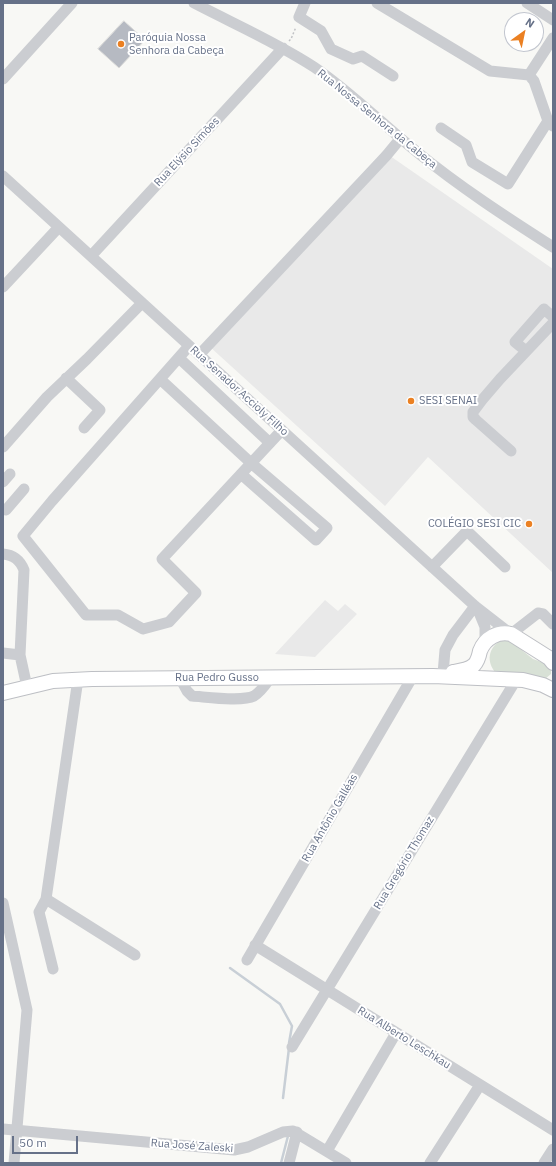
<!DOCTYPE html>
<html>
<head>
<meta charset="utf-8">
<style>
  body { margin:0 }
  #map { position:relative; width:556px; height:1166px; overflow:hidden; background:#f8f8f5; font-family:"IBM Plex Sans",sans-serif }
  canvas { display:block }
  .frame { position:absolute; inset:0; border:4px solid #667188; pointer-events:none }
  .north { position:absolute; left:504px; top:12px; width:40px; height:40px; box-sizing:border-box; background:#fff; border:1px solid #c2c6cf; border-radius:50%; rotate:33deg; font-size:11px; font-weight:700; line-height:16px; text-align:center; color:#667188 }
  .north::after { content:''; display:block; margin:auto; width:14px; height:18px; background:#eb8022; clip-path:polygon(50% 0,100% 100%,50% 72%,0 100%) }
  .scale { position:absolute; left:12px; top:1136px; width:66px; height:18px; box-sizing:border-box; border:2px solid #667188; border-top:0; padding-left:5px; font-size:12px; line-height:14px; white-space:nowrap; color:#667188; -webkit-text-stroke:3px #fff; paint-order:stroke }
</style>
</head>
<body>
<div id="map">
<canvas width="556" height="1166"></canvas>
<div class="frame"></div>
<div class="north">N</div>
<div class="scale">50 m</div>
</div>
<script>
const ctx = document.querySelector('canvas').getContext('2d');
ctx.lineJoin = 'round';
function fill(path, color) {
  ctx.fillStyle = color;
  ctx.fill(path, 'evenodd');
}
function trace(path, color, width, dash) {
  ctx.strokeStyle = color;
  ctx.lineWidth = width;
  ctx.lineCap = dash ? 'butt' : 'round';
  ctx.setLineDash(dash || []);
  ctx.stroke(path);
}
function write(font, color, halo, rows, align = 'center') {
  ctx.font = font + ' "IBM Plex Sans",sans-serif';
  ctx.lineWidth = 4;
  ctx.setLineDash([]);
  ctx.textBaseline = 'middle';
  ctx.strokeStyle = halo;
  ctx.fillStyle = color;
  for (const [text, x, y, turn = 0] of rows) {
    ctx.save();
    ctx.translate(x, y);
    ctx.rotate((+turn || 0) * Math.PI / 180);
    ctx.textAlign = isNaN(turn) ? turn : align;
    if (halo) ctx.strokeText(text, 0, 0);
    ctx.fillText(text, 0, 0);
    ctx.restore();
  }
}
fill(new Path2D(`
  M383 151 553 269V573L428 457 385 506 209 346Z
  M325 600 338 611 345 604 357 614 315 657 275 654Z`), '#e9e9e9');
fill(new Path2D(`
  M501 640H509L533 659 544 663 551 669V674L545 679 496 673C486 662 488 648 501 640Z`), '#d8e1d6');
trace(new Path2D(`
  M230 968 280 1004 292 1026 289 1043
  M283 1098 289 1048
  M281 1163 288 1136`), '#c8cfd6', 2.5);
const building = new Path2D(`
  M124 21 145 40 119 68 98 49Z`);
fill(building, '#b6bac2');
trace(building, '#dadad8', 1);
const major = new Path2D(`
  M453 672C460 671 469 670 474 665 478 661 479 656 480 651 485 638 498 631 511 634L549 658 553 663
  M3 693 53 681 92 679 433 676 523 680 543 685 553 690`);
trace(major, '#bdbfc4', 16);
trace(new Path2D(`
  M289 41 291 39 296 27`), '#c2c3c6', 1.5, [2, 2]);
trace(new Path2D(`
  M194 3C234 24 276 42 314 67 351 92 382 124 417 152 460 187 506 217 553 247
  M305 3 299 17 321 31 331 49 353 59 362 56 393 76
  M377 3 490 71 529 75 534 81 548 121 553 126
  M527 3 553 20
  M529 75 553 38
  M3 79 72 3
  M441 128 466 145 472 162 508 184 548 121
  M3 176 475 606 511 634 538 613 543 614 553 624
  M91 256 283 48
  M3 287 59 227
  M189 346 52 501 23 536 86 615H118L143 629 169 622 196 593 162 559 282 430
  M526 351 515 342 544 309 553 317
  M199 355 386 156 400 139
  M179 358 270 443
  M66 378 100 410 84 428
  M160 379 251 463 327 528 316 540 241 474
  M3 447 47 397 87 359 142 303
  M511 451 476 420 473 417V412L482 400 500 379 553 323
  M3 482 10 474
  M6 510 24 489
  M3 554C14 555 20 560 24 570L20 655 27 687
  M432 567 467 531 505 567
  M478 610 485 627V643
  M3 653 20 655
  M443 674 445 650 453 635 475 606
  M180 678 187 691 192 696C207 697 242 702 254 696 261 692 266 684 271 677
  M46 899 135 955
  M3 903 27 1010 14 1163
  M255 945 553 1130
  M247 960 413 676
  M53 969 39 912 46 899 78 679
  M292 1047 516 680
  M3 1129 234 1150 248 1147 283 1132 293 1131 346 1163
  M327 1151 396 1033
  M289 1163 297 1132
  M430 1163 480 1085
  M544 1163 553 1149`), '#cbcdd1', 11);
trace(major, '#fff', 14);
for (const [x, y, r, color] of [
  [121,44,4,"#eb8022"],
  [411,401,4,"#eb8022"],
  [529,524,4,"#eb8022"]
]) {
  const dot = new Path2D();
  dot.arc(x, y, r, 0, 2 * Math.PI);
  ctx.fillStyle = color;
  ctx.fill(dot);
  trace(dot, '#fff', 1.5);
}
write('11px', '#667188', '#fff', [
  ["Paróquia Nossa",129,38],
  ["Senhora da Cabeça",129,51],
  ["SESI SENAI",419,401],
  ["COLÉGIO SESI CIC",521,524,"right"]
], 'left');
write('11px', '#667188', '#fff', [
  ["Rua Nossa Senhora da Cabeça",377,119,39],
  ["Rua Elýsio Simões",187,152,-47],
  ["Rua Senador Accioly Filho",239,391,42],
  ["Rua Pedro Gusso",217,678],
  ["Rua Antônio Galléas",330,818,-60],
  ["Rua Gregório Thomaz",404,863,-59],
  ["Rua Alberto Leschkau",404,1038,32],
  ["Rua José Zaleski",192,1146,4]
]);
</script>
</body>
</html>
